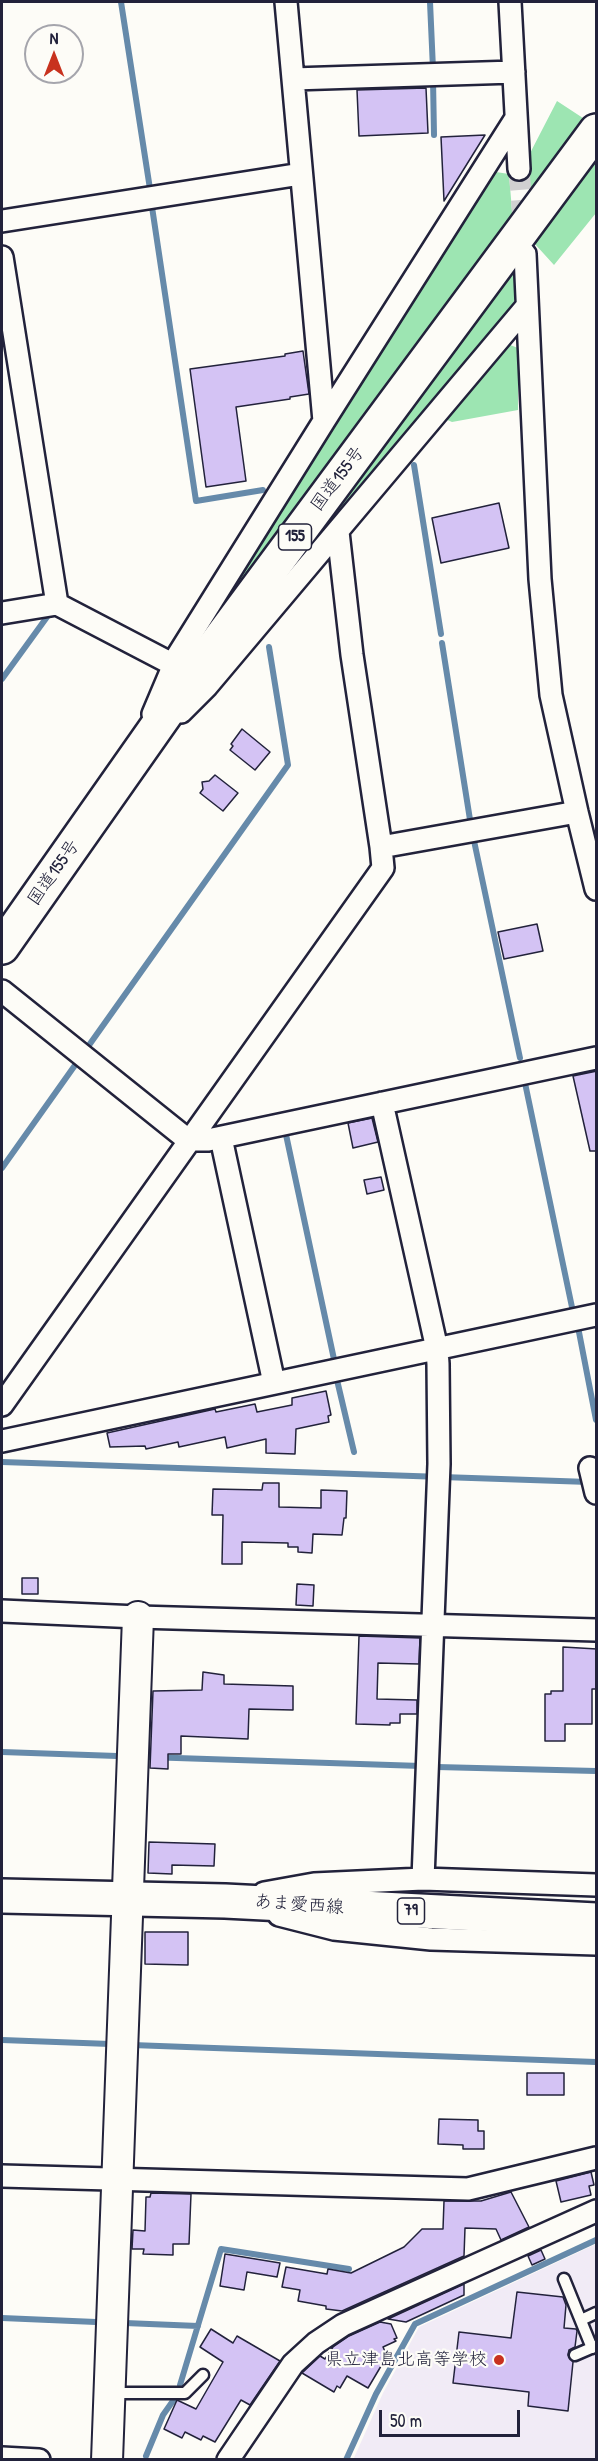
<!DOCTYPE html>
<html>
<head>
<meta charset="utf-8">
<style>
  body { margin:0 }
  #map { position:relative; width:598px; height:2461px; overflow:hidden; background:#fdfcf7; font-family:"Patrick Hand",sans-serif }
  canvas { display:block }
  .frame { position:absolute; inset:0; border:3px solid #22223b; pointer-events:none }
  .north { position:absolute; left:24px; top:24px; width:60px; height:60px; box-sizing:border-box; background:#fdfcf7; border:2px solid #a5a5ac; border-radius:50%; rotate:0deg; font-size:16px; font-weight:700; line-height:24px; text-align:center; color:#22223b }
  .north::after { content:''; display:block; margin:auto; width:21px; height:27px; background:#c8321e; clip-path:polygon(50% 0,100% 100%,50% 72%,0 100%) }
  .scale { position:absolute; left:379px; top:2410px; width:141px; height:27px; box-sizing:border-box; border:3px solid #22223b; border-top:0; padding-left:8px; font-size:18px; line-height:21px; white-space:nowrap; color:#22223b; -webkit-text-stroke:4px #fdfcf7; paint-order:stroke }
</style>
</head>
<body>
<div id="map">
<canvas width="598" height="2461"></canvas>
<div class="frame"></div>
<div class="north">N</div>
<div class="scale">50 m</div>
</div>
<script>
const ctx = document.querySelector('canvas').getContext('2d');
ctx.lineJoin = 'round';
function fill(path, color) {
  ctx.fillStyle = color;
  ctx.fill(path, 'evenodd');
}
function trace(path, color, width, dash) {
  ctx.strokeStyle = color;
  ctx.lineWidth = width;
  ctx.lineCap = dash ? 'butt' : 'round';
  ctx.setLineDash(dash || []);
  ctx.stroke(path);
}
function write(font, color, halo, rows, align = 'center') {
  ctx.font = font + ' "Patrick Hand","Klee One",sans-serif';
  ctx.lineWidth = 4.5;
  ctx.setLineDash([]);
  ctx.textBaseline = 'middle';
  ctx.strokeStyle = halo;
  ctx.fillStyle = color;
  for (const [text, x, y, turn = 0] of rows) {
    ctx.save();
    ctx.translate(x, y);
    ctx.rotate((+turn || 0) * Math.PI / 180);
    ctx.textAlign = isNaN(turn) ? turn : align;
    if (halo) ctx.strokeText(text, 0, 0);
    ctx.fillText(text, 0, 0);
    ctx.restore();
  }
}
fill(new Path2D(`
  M596 2244V2459L353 2460 383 2393 419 2327Z`), '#f1ebf6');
fill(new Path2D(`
  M557 101 586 120 530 199 527 159Z
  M596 156V213L554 265 534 243Z
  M496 172 509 174 513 223 210 634 205 628Z
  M514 270 516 296 509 314 250 625Z
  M505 343 518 348V410L452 422 443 418Z`), '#9de5b2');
trace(new Path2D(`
  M121 2 150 189
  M430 2 433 69
  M433 79 434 135
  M152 207 196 501 263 490
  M414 465 441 634
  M442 643 471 826
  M2 679 47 617
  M473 836 520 1058
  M87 1048 288 765 269 647
  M525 1083 573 1312
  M285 1130 335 1364
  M2 1168 78 1061
  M578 1327 596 1420
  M337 1380 354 1452
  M2 1462 589 1482
  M2 1752 117 1756
  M146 1757 421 1766
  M437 1767 596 1771
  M2 2040 110 2044
  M132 2045 596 2062
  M2 2318 96 2322
  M125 2323 198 2326
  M180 2385 221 2249 349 2269
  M146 2456 163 2415 175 2398
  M346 2460 376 2394 415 2324 596 2240`), '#668aaa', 6);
const building = new Path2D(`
  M426 88 428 133 359 136 357 90Z
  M485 135 444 201 441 137Z
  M303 351 309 394 290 397V399L236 407 246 481 206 487 190 369 285 356V354Z
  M499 503 509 548 441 563 432 518Z
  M242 729 270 752 255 770 230 750 233 746 231 744Z
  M215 775 238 793 223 811 200 793 203 789 202 782 209 781Z
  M537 924 543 951 504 959 498 932Z
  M597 1071V1151H590L573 1076Z
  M372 1118 378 1142 353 1148 348 1123Z
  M381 1177 384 1190 367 1194 364 1180Z
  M326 1391 331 1415 328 1416 329 1422 296 1429 295 1454 266 1453V1439L227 1448 225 1437 179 1447 178 1442 146 1449 145 1446 110 1447 107 1433 215 1409 216 1412 255 1404 257 1412 292 1405V1398Z
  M263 1483H279V1507L321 1508V1490L347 1491 346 1518H344L342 1535 313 1534 312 1553 298 1552V1547H288V1543L242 1542V1564H222L223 1515H212L213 1489 262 1490Z
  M22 1578H38V1594H22Z
  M297 1584 314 1585 313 1606 296 1605Z
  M359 1636 420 1638 419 1664 378 1663 377 1699 417 1700V1714H400V1723H390V1725L356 1724Z
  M563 1647 597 1649V1689H592V1724H565V1741H545V1694H551V1691H563Z
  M203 1672 224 1675V1684L293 1686V1710L249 1709 248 1739 181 1736V1754H168V1769L150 1768 153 1691 202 1690Z
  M149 1842 215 1844 214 1866 172 1865V1874L148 1873Z
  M145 1932H188V1965L145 1964Z
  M527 2073H564V2095H527Z
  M439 2119 478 2120V2131H484V2149H463V2145L438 2144Z
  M591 2172 594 2185 589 2186 591 2195 561 2202 556 2181Z
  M511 2192 529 2227 501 2240 496 2229 465 2228 464 2256 342 2311 326 2309V2306L298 2301 300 2290 282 2287 286 2267 327 2274 328 2269 351 2273 404 2247 422 2229H443L444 2201H481Z
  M151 2193 191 2194 189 2244H173V2255L143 2254 144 2249H132L133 2230 145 2231 146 2197H150Z
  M541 2250 545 2259 532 2265 528 2256Z
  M225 2254 280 2263 277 2277 247 2272 244 2290 220 2286Z
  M464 2284V2295L406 2322 388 2319Z
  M517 2292 563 2297 566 2305 564 2328 576 2329 577 2331 575 2347 569 2350 568 2355 573 2362 568 2411 528 2406 529 2392 453 2383 459 2332 511 2338Z
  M380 2322 391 2324 397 2338 394 2339 396 2341 383 2347 387 2356 368 2388 347 2376 340 2388 337 2386 334 2392 302 2373 320 2356 325 2359 333 2347 349 2336Z
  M211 2329 233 2343 237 2336 280 2361 250 2405 241 2400 215 2442 203 2436 201 2440 185 2432 182 2438 164 2429 177 2400 196 2409 223 2362 200 2347Z`);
fill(building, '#d4c3f4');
trace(building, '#22223b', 1.5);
trace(new Path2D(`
  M519 169 524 232`), '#d1d0d1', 21, [21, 10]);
const lane = new Path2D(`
  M564 2279 592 2348
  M581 2320 596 2313
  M575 2355 596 2346
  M112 2393H185L203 2375`);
const street = new Path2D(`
  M286 2 324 421
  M510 2 519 169
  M293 79 514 72
  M2 221 301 174
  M525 254 540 579 551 695 577 812 596 889
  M2 257 57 604
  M338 532 352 655 381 847
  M2 613 57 604 174 665
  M181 712 207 686 527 306
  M153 714 178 655 324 421 516 118
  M2 991 188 1140H208L596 1058
  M382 1103 437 1349 438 1364 439 1464 423 1879
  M221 1138 274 1383
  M2 1405 383 868 381 847 577 812
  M2 1441 596 1315
  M590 1468 596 1493
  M2 1611 138 1617 596 1630
  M264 1893 314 1884 423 1879 596 1885
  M279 1915 334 1929 431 1939 596 1944
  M2 2176 468 2189 596 2158
  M2 2458 39 2460
  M228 2460 293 2364 316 2343 343 2325 596 2211`);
const secondary = new Path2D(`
  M107 2460 138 1617`);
const primary = new Path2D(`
  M2 1896 225 1901 596 1920`);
const highway = new Path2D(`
  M2 947 193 675 596 131`);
trace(lane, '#22223b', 15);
trace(street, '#22223b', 26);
trace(secondary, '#22223b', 34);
trace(primary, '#22223b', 38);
trace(highway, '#22223b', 38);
trace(lane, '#fdfcf7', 10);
trace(street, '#fdfcf7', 21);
trace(secondary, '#fdfcf7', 30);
trace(primary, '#fdfcf7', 33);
trace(highway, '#fdfcf7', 33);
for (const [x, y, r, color] of [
  [499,2360,6,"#c8321e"]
]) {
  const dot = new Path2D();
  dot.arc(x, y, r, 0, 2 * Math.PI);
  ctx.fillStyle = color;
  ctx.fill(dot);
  trace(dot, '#fdfcf7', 2);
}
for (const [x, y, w] of [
  [295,537,33],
  [411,1911,27]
]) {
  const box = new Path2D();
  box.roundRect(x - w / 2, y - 13, w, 26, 4.5);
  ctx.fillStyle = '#fdfcf7';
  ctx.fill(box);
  trace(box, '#22223b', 1.5);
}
write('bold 16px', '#22223b', null, [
  ["155",295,537],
  ["79",411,1911]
]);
write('18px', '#22223b', '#fdfcf7', [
  ["国道155号",338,479,-53],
  ["国道155号",54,873,-55],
  ["あま愛西線",299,1905,4]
]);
write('18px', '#22223b', '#fdfcf7', [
  ["県立津島北高等学校",487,2360]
], 'right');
</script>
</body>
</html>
